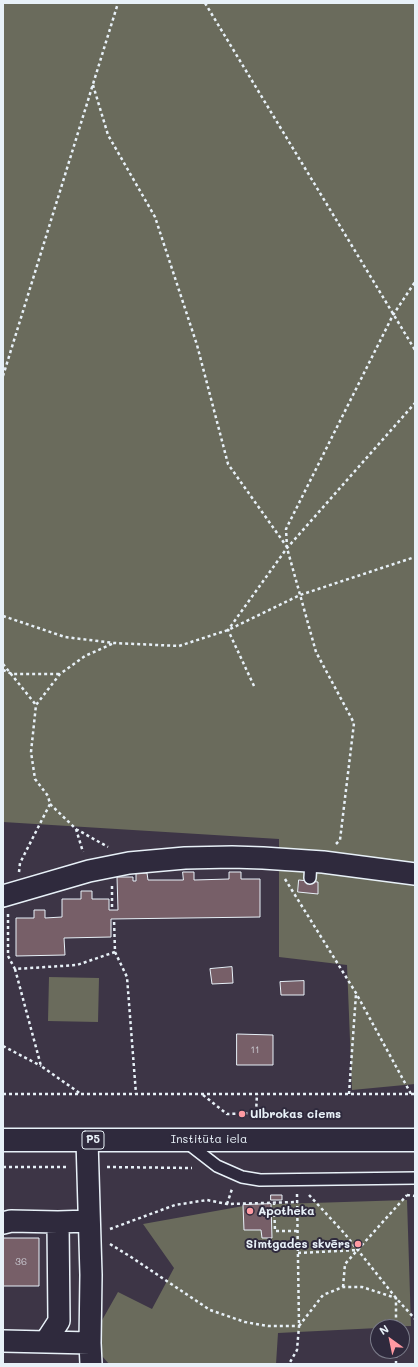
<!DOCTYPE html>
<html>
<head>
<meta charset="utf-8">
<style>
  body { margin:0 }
  #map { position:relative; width:418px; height:1367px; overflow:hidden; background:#3d3546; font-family:Mali,sans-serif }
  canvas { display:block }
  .frame { position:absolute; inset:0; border:4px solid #e8f1f8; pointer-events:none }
  .north { position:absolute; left:370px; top:1319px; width:40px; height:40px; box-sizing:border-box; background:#2f2a3d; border:1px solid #797a88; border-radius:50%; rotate:327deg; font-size:11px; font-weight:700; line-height:16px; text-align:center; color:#e8f1f8 }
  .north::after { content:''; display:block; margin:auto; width:14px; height:18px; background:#ff9aa2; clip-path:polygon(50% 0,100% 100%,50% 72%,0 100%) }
</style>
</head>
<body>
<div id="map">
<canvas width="418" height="1367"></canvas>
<div class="frame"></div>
<div class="north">N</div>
</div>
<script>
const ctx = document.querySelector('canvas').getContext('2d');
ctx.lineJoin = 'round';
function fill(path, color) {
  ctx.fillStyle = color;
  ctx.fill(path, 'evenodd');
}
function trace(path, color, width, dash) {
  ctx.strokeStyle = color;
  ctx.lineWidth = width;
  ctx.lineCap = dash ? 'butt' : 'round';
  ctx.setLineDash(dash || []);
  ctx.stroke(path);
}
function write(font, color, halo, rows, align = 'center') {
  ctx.font = font + ' Mali,sans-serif';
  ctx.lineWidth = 4;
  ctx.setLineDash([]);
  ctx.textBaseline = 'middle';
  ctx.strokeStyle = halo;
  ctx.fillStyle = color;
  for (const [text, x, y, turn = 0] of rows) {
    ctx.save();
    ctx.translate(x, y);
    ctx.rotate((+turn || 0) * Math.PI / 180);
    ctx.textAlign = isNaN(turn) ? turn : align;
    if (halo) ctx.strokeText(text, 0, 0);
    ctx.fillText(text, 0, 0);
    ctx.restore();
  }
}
fill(new Path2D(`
  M3 3H415V1084L352 1090 347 965 279 957V839L3 822Z
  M49 977 99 978 98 1022 48 1021Z
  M407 1200 411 1326 378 1327V1328L278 1333 276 1364H109L102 1356 101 1322 118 1292 152 1309 174 1268 143 1224 249 1205Z`), '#6a6b5c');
const building = new Path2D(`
  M183 872H194V880L229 879V872H241V879H260V917L111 919V937L64 938 65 955 16 956V918H34V910H45V918L62 917V899H81V891H92V899H109V910H118L117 877H133V881H136V873H147L148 880H183Z
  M299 880 318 882V894L298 892Z
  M232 967 233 983 212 984 210 969Z
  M304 981V995H281L280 982Z
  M237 1034 273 1035V1065H237Z
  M271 1195H282V1200H271Z
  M271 1204 272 1238H262L261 1230H244L243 1205Z
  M3 1238H39V1286H3Z`);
fill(building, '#775f68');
trace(building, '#e8f1f8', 1);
const lane = new Path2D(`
  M310 878 311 861
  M186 1142 217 1166 242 1177 260 1180 415 1178`);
const street = new Path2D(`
  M3 896 89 871 129 863 185 858 232 857 263 858 323 862 415 874
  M87 1140 91 1275 90 1343 91 1364
  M3 1223 11 1221 58 1222 89 1221
  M3 1341 90 1343
  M46 1341 59 1321 58 1222`);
const primary = new Path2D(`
  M3 1140H415`);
trace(lane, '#e8f1f8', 14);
trace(street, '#e8f1f8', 24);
trace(primary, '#e8f1f8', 25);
trace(new Path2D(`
  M205 3 415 350
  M93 85 108 135 155 217 197 345 228 464 287 547
  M3 376 118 3
  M3 616 65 637 114 643 179 646 228 630 300 595 415 557
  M3 664 36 705
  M3 670 12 674H60
  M254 686 228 630 287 548 415 403
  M50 804 76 829 83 852
  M76 829 108 847
  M336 844 340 840 354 723 316 652 287 548 286 529 393 315 415 282
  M19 872 20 863 50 804 48 796 35 779 31 752 36 705 60 674 85 656 114 643
  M285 879 356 993 411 1094
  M112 886V910
  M8 914V956L15 969 77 965 115 952 114 919
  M115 952 127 977 136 1094
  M15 969 41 1066 81 1094
  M3 1046 41 1066
  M3 1094H415
  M349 1094 356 994
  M203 1095 227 1114 256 1113 257 1094
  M3 1167H68
  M107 1167 192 1168
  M297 1194 299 1325
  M309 1195 345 1234 396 1298 415 1319
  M407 1195 415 1196
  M274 1202 275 1231H298
  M227 1204 232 1189
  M110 1229 175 1205 207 1200 227 1204 298 1202
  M110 1244 131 1257 210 1310 245 1322 268 1326H299L297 1350 289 1364
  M298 1253 358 1250
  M343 1287 345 1264 407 1195
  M299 1326 323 1295 343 1287H362L396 1298V1327
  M396 1364V1351`), '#e8f1f8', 2.5, [3, 3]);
trace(lane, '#2f2a3d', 11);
trace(street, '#2f2a3d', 21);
trace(primary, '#2f2a3d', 22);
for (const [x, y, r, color] of [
  [242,1114,4,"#ff9aa2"],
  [250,1211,4,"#ff9aa2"],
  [358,1244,4,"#ff9aa2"]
]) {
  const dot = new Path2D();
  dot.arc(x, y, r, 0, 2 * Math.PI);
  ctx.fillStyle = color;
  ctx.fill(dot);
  trace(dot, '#2f2a3d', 1.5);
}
write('10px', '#ccccd4', null, [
  ["11",255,1050],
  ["36",21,1262]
]);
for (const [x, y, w] of [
  [93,1140,22]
]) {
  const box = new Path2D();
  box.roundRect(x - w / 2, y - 9, w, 18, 3);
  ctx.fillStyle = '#2f2a3d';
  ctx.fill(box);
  trace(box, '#e8f1f8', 1);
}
write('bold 11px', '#e8f1f8', null, [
  ["P5",93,1140]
]);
write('bold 12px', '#e8f1f8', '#2f2a3d', [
  ["Ulbrokas ciems",250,1114],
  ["Apotheka",258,1211],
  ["Simtgades skvērs",350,1244,"right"]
], 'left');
write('12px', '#e8f1f8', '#2f2a3d', [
  ["Institūta iela",209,1139]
]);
</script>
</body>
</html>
